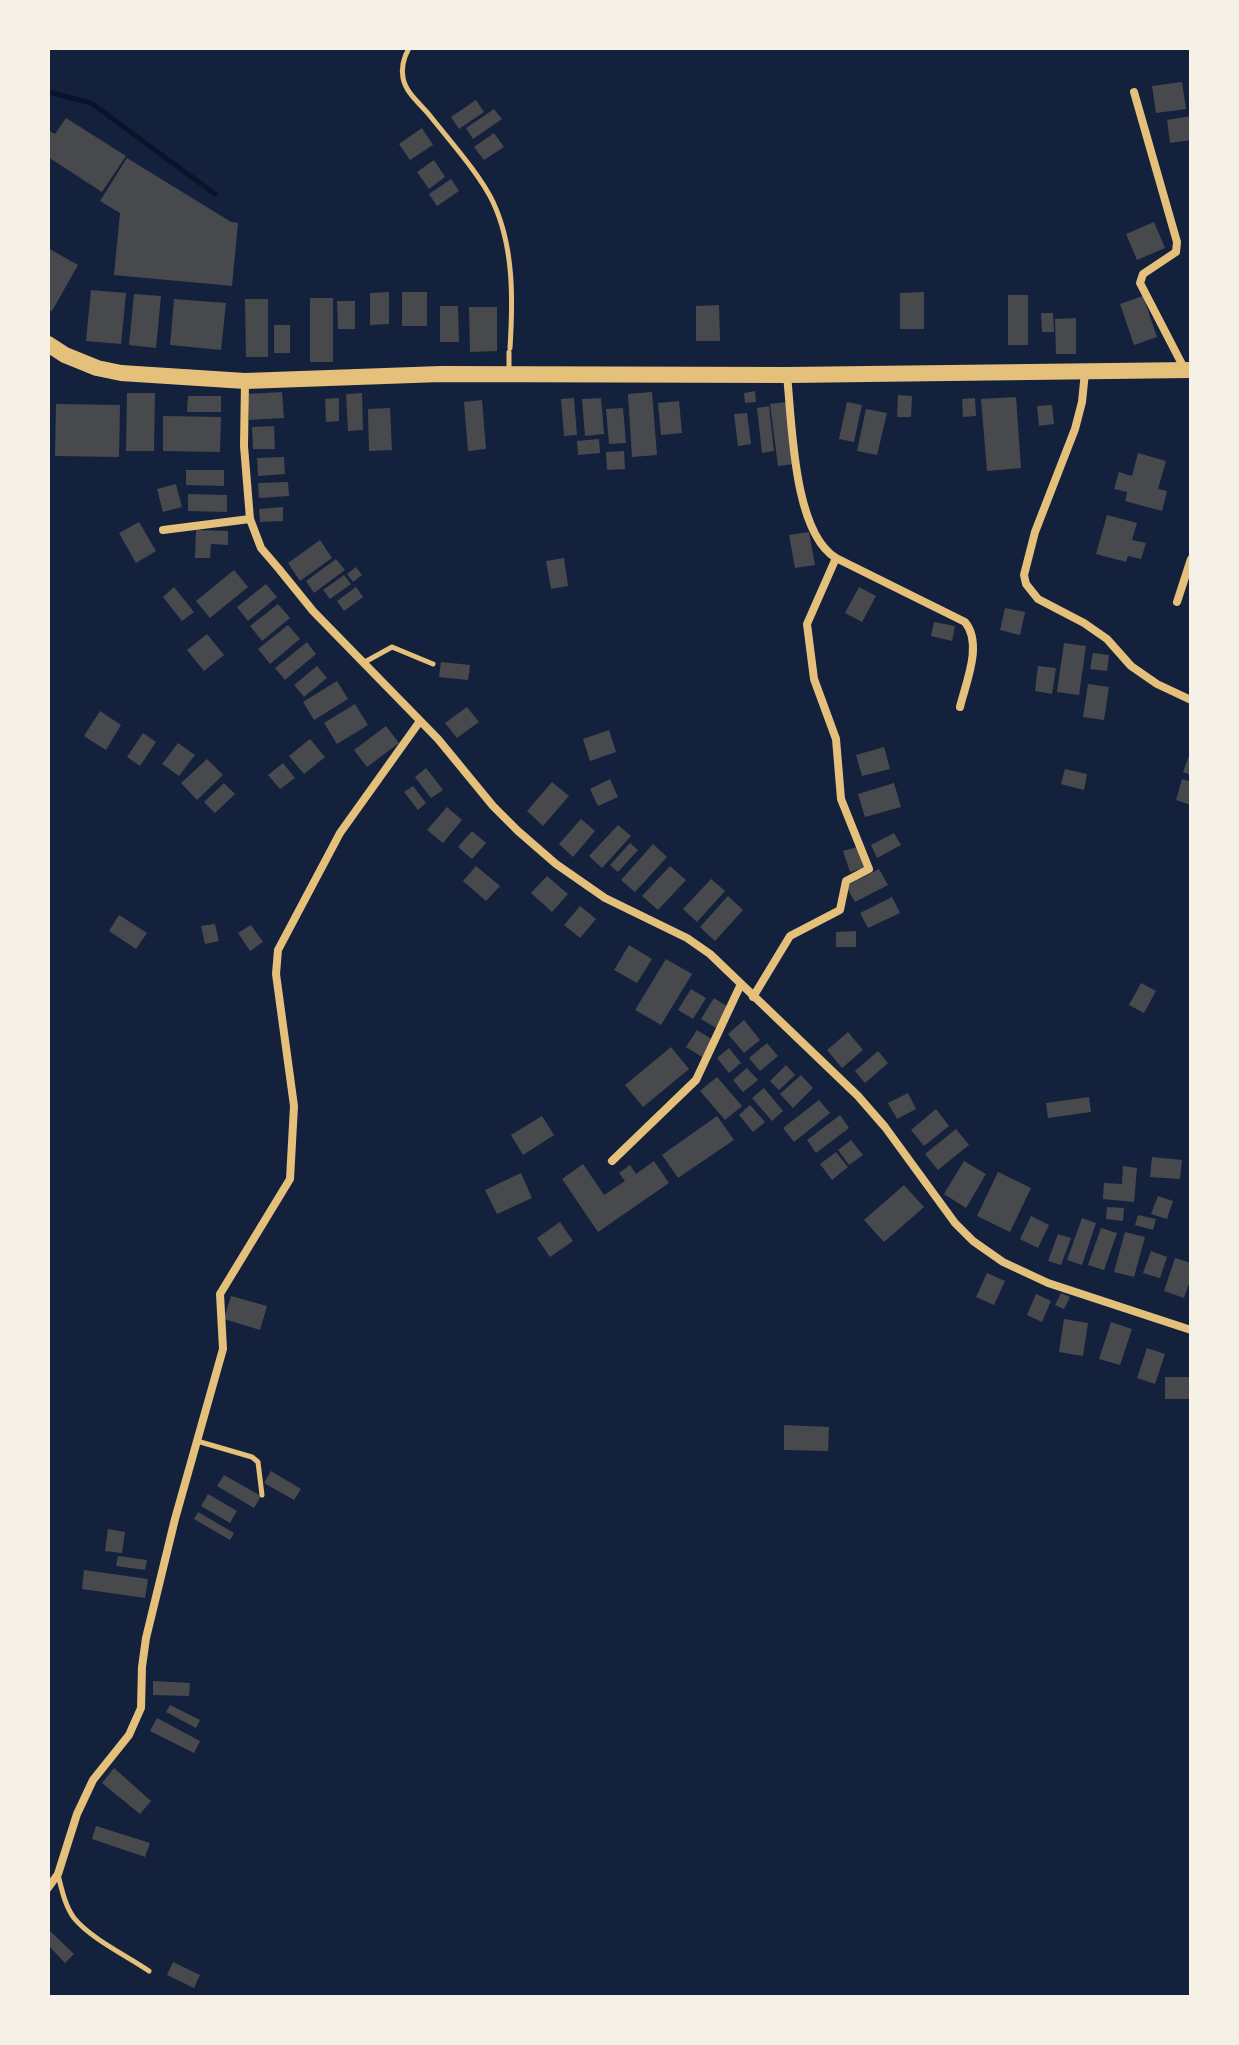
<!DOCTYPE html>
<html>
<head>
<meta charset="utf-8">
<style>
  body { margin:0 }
  #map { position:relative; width:1239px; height:2045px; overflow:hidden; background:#14213d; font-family:Mulish,sans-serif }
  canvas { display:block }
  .frame { position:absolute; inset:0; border:50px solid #f6f1e7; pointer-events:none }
</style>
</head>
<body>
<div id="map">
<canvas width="1239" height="2045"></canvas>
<div class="frame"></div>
</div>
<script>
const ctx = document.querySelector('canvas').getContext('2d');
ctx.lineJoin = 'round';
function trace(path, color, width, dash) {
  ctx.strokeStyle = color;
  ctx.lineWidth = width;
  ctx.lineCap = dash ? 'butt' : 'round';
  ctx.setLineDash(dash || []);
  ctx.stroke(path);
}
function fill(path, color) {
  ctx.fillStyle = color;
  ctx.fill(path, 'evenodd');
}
trace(new Path2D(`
  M48 92 91 103 215 194`), '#0b132b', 5);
fill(new Path2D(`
  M1182 82 1186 109 1156 113 1152 86Z
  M476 100 484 112 459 129 451 117Z
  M494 109 502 119 473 139 466 128Z
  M1191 116V140L1170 143 1167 120Z
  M66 118 126 156 102 192 48 157V130L55 134Z
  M422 128 433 145 410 160 399 144Z
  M494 133 504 147 484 160 474 147Z
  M127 158 231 222 238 223 232 286 114 275 120 213 100 201Z
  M434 160 445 177 429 189 417 172Z
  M451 179 459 191 437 206 429 194Z
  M1154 222 1165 248 1137 260 1126 234Z
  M48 248 78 265 52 311 48 309Z
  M91 290 126 293 121 344 86 341Z
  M389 292V324L370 325V293Z
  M402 292H427V326H402Z
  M924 292V329H900V293Z
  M134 294 161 296 156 348 129 345Z
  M1008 295H1028V345H1008Z
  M1143 296 1157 337 1134 345 1120 304Z
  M310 298H333V362H310Z
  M174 299 226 303 221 350 170 345Z
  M245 299H268V357H246Z
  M337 301H355V329H338Z
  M719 305 720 341H696V306Z
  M440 306H458L459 342H440Z
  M469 307H497V351L470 352Z
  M1041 313H1053L1054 332H1042Z
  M1076 318V354H1056L1055 319Z
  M274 325H290V353H274Z
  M755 391 756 402 745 403 744 393Z
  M282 392 284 418 249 420 248 394Z
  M652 392 657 455 632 457 628 394Z
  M127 393H155L154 451H126Z
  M362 393 363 430 348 431 346 394Z
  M898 395 912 396 911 417H897Z
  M188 396H221V412H187Z
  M1016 397 1021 468 987 471 981 399Z
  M339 398V421L326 422 325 399Z
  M574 398 577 435 564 436 561 399Z
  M601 398 604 434 585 436 582 399Z
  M975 398 976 416 963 417 962 399Z
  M482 400 486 449 468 451 464 402Z
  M679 401 682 433 661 435 658 403Z
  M786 402 794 464 778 466 770 404Z
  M847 402 862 405 854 442 839 439Z
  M56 404 120 405 119 457 55 456Z
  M1052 405 1054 424 1039 426 1037 406Z
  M769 406 774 451 762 453 757 408Z
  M390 408 392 450 369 451 368 409Z
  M623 408 626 443 609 444 606 409Z
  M866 409 887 413 877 455 857 451Z
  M747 413 751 444 738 446 734 414Z
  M163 416 221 417 220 452 163 451Z
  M274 426 275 449H253L252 427Z
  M599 439 600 453 578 455 577 441Z
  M624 451 625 469 607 470 606 452Z
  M1138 453 1166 461 1158 489 1167 491 1162 511 1125 501 1127 492 1114 489 1119 472 1132 476Z
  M284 457 285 474 258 476 257 458Z
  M186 470H224V486L186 485Z
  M288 482 289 496 259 498 258 483Z
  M176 484 182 507 163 512 157 489Z
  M188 494 227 495V512L188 511Z
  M283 507V521L260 522 259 509Z
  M1107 515 1137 523 1132 540 1146 543 1141 559 1128 556 1126 562 1096 554Z
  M139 522 156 551 136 563 119 533Z
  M196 530 228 531V545L211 544 210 558H195Z
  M809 532 815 565 795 568 789 535Z
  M320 540 332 558 300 581 288 563Z
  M564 558 568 586 551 589 546 561Z
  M336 559 345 570 314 593 306 581Z
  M356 567 362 575 353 582 347 574Z
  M234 570 248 587 210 618 196 601Z
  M344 575 351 584 330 599 323 590Z
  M266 584 277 597 248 621 237 607Z
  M174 587 194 612 182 621 163 597Z
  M356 587 363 597 344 611 337 601Z
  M859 587 876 596 862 622 845 613Z
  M278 604 290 618 262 641 250 626Z
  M1005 608 1025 612 1020 635 1000 630Z
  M934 622 955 626 952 641 931 636Z
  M288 625 300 639 270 664 258 649Z
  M207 634 224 655 204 671 187 650Z
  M307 642 316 654 285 680 275 668Z
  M1064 643 1086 646 1079 695 1057 692Z
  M1093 653 1109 655 1107 671 1090 669Z
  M441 662 470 665 468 680 439 677Z
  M317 666 327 678 304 697 294 685Z
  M1038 666 1056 668 1052 694 1035 691Z
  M337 681 348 699 314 720 303 702Z
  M1088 684 1109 687 1104 720 1083 717Z
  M355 704 368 725 337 744 324 723Z
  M467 707 479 722 457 738 445 723Z
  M100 711 121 725 106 750 84 736Z
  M386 726 399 743 367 767 354 750Z
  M609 730 616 752 590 761 583 739Z
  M143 733 156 742 140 766 127 757Z
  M310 739 325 757 304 774 289 756Z
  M178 743 195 755 179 776 162 764Z
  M884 747 890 769 862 776 856 755Z
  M1191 750V775L1183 772Z
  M207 759 223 775 197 800 181 783Z
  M283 763 295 778 280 789 268 775Z
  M426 768 443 790 431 798 415 777Z
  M1065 769 1087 774 1084 790 1061 784Z
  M610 779 618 797 598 806 590 789Z
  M1182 779 1191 782V805L1176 800Z
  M552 782 569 796 543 826 527 811Z
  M224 783 235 794 215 813 204 802Z
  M894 783 901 807 865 817 858 794Z
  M413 786 426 803 418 810 404 792Z
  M447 807 462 820 443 843 427 830Z
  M581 819 595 831 573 857 559 844Z
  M618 825 631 836 602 868 589 856Z
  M472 831 486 843 472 859 458 847Z
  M894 833 901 845 877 858 871 845Z
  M630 843 638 850 618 872 610 865Z
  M653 844 667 857 635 892 621 880Z
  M857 847 864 868 850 872 843 851Z
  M476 866 500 886 486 901 463 881Z
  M670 866 686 880 658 910 642 896Z
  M879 869 888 885 855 902 846 886Z
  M547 876 568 894 552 912 531 893Z
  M711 879 725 891 697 922 683 909Z
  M728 896 743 910 715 941 700 927Z
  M892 897 900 913 868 928 860 913Z
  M580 906 596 919 580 938 564 925Z
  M119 915 147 933 136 949 109 931Z
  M215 924 219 941 205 944 201 926Z
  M251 925 263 942 250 951 238 933Z
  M856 931V947H836V932Z
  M629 945 652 959 637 983 614 970Z
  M666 959 692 974 661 1025 635 1010Z
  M1141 983 1156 991 1144 1013 1129 1005Z
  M691 989 706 998 693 1019 678 1010Z
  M714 998 728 1007 716 1028 701 1019Z
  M744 1020 760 1040 744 1053 728 1034Z
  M697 1030 713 1040 702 1057 686 1047Z
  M848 1032 863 1050 842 1068 827 1050Z
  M767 1043 778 1056 760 1071 749 1058Z
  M671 1047 689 1069 643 1107 625 1085Z
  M729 1048 741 1063 729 1073 717 1058Z
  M878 1051 888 1063 865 1083 855 1071Z
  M786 1065 795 1075 779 1090 770 1081Z
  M747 1068 758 1080 743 1092 733 1080Z
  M801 1075 813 1088 793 1108 780 1094Z
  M717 1077 742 1106 725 1120 700 1091Z
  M764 1088 783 1111 772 1121 752 1098Z
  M908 1093 916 1109 897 1119 888 1103Z
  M1089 1097 1091 1112 1048 1118 1046 1103Z
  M819 1100 830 1113 794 1142 783 1128Z
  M750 1105 765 1122 753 1132 739 1115Z
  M936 1109 949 1126 924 1146 911 1130Z
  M840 1115 849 1128 816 1153 807 1140Z
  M542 1116 554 1135 523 1155 511 1135Z
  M717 1116 734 1140 678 1178 662 1155Z
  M956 1129 969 1145 938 1170 925 1154Z
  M851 1140 863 1155 849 1165 838 1150Z
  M836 1152 848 1167 832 1180 820 1164Z
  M1152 1157 1182 1160 1180 1179 1150 1177Z
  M654 1161 669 1183 598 1232 562 1179 583 1164 604 1195 625 1181 619 1173 630 1165 636 1174Z
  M964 1161 986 1174 966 1208 944 1194Z
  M1123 1166 1137 1168 1134 1202 1103 1199 1104 1183 1122 1184Z
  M998 1172 1031 1188 1010 1232 977 1216Z
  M521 1173 532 1198 497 1214 485 1190Z
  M904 1185 924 1207 884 1242 864 1220Z
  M1158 1196 1173 1201 1167 1219 1151 1214Z
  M1107 1207 1124 1208 1123 1221 1106 1219Z
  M1138 1215 1156 1219 1153 1230 1135 1225Z
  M1031 1216 1049 1225 1038 1248 1020 1239Z
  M1082 1218 1096 1223 1082 1265 1067 1260Z
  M560 1222 573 1241 550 1257 537 1238Z
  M1101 1228 1117 1233 1104 1270 1088 1265Z
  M1125 1232 1145 1237 1134 1277 1114 1272Z
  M1058 1234 1071 1238 1061 1265 1048 1261Z
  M1151 1251 1167 1257 1160 1278 1143 1273Z
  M1175 1258 1191 1263V1278L1184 1298 1164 1291Z
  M987 1273 1005 1281 994 1305 976 1297Z
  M1061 1293 1070 1297 1064 1309 1055 1305Z
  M1036 1294 1051 1301 1042 1322 1027 1315Z
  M231 1296 267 1306 260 1330 224 1319Z
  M1064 1319 1088 1323 1083 1356 1059 1352Z
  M1111 1322 1132 1329 1120 1365 1099 1359Z
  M1147 1348 1165 1354 1155 1384 1137 1378Z
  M1165 1377H1191V1399H1165Z
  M784 1425 829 1427 828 1451 784 1450Z
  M271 1471 301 1489 294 1500 264 1483Z
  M224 1475 261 1496 254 1508 217 1486Z
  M208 1494 237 1511 230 1523 201 1506Z
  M198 1512 234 1533 230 1540 194 1519Z
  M108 1529 125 1532 122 1553 105 1551Z
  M118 1556 147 1560 145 1570 116 1566Z
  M84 1570 148 1579 145 1598 82 1589Z
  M153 1681 190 1683 189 1696 153 1695Z
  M170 1705 200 1720 196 1728 166 1712Z
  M157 1718 200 1741 194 1753 150 1731Z
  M114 1768 151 1801 140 1814 102 1783Z
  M96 1826 150 1843 145 1857 92 1839Z
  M48 1929 74 1954 65 1963 48 1945Z
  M173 1962 200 1975 194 1988 167 1975Z`), '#48494c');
trace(new Path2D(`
  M409 48C404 57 401 67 403 78 406 94 422 105 431 117 450 141 481 176 493 202 514 247 513 300 510 348
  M509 370V352
  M363 663 392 647 433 664
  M197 1441 252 1457 258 1462 262 1495
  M58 1875C62 1890 65 1906 74 1918 90 1938 127 1956 149 1971`), '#e5c07b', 5);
trace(new Path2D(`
  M1134 92 1177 242 1176 252 1143 274 1140 283 1185 370
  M1085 372 1082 402 1075 429 1035 532 1024 575 1026 584 1038 599 1084 623 1107 639 1131 666 1157 684 1191 700
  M787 375C792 422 793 532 836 558L965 622C983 644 966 682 960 707
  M245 382 244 446 250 519 261 548 279 569 313 611 438 739 493 806 518 831 556 864 605 898 687 938 710 954 858 1096 885 1127 955 1223 973 1241 1003 1262 1048 1283 1191 1330
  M163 530 250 519
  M1177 602 1191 559
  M753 997 790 936 840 910 846 881 869 869 841 799 836 739 814 679 807 624 836 558
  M612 1161 696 1080 741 984
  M48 1888 58 1874 77 1814 93 1780 129 1735 141 1708 142 1667 146 1638 175 1519 223 1349 220 1294 290 1179 294 1106 276 974 278 950 340 833 420 721`), '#e5c07b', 8);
trace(new Path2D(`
  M48 344 65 355 97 368 121 373 245 381 441 374 787 375 1191 370`), '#e5c07b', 16);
</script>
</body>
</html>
